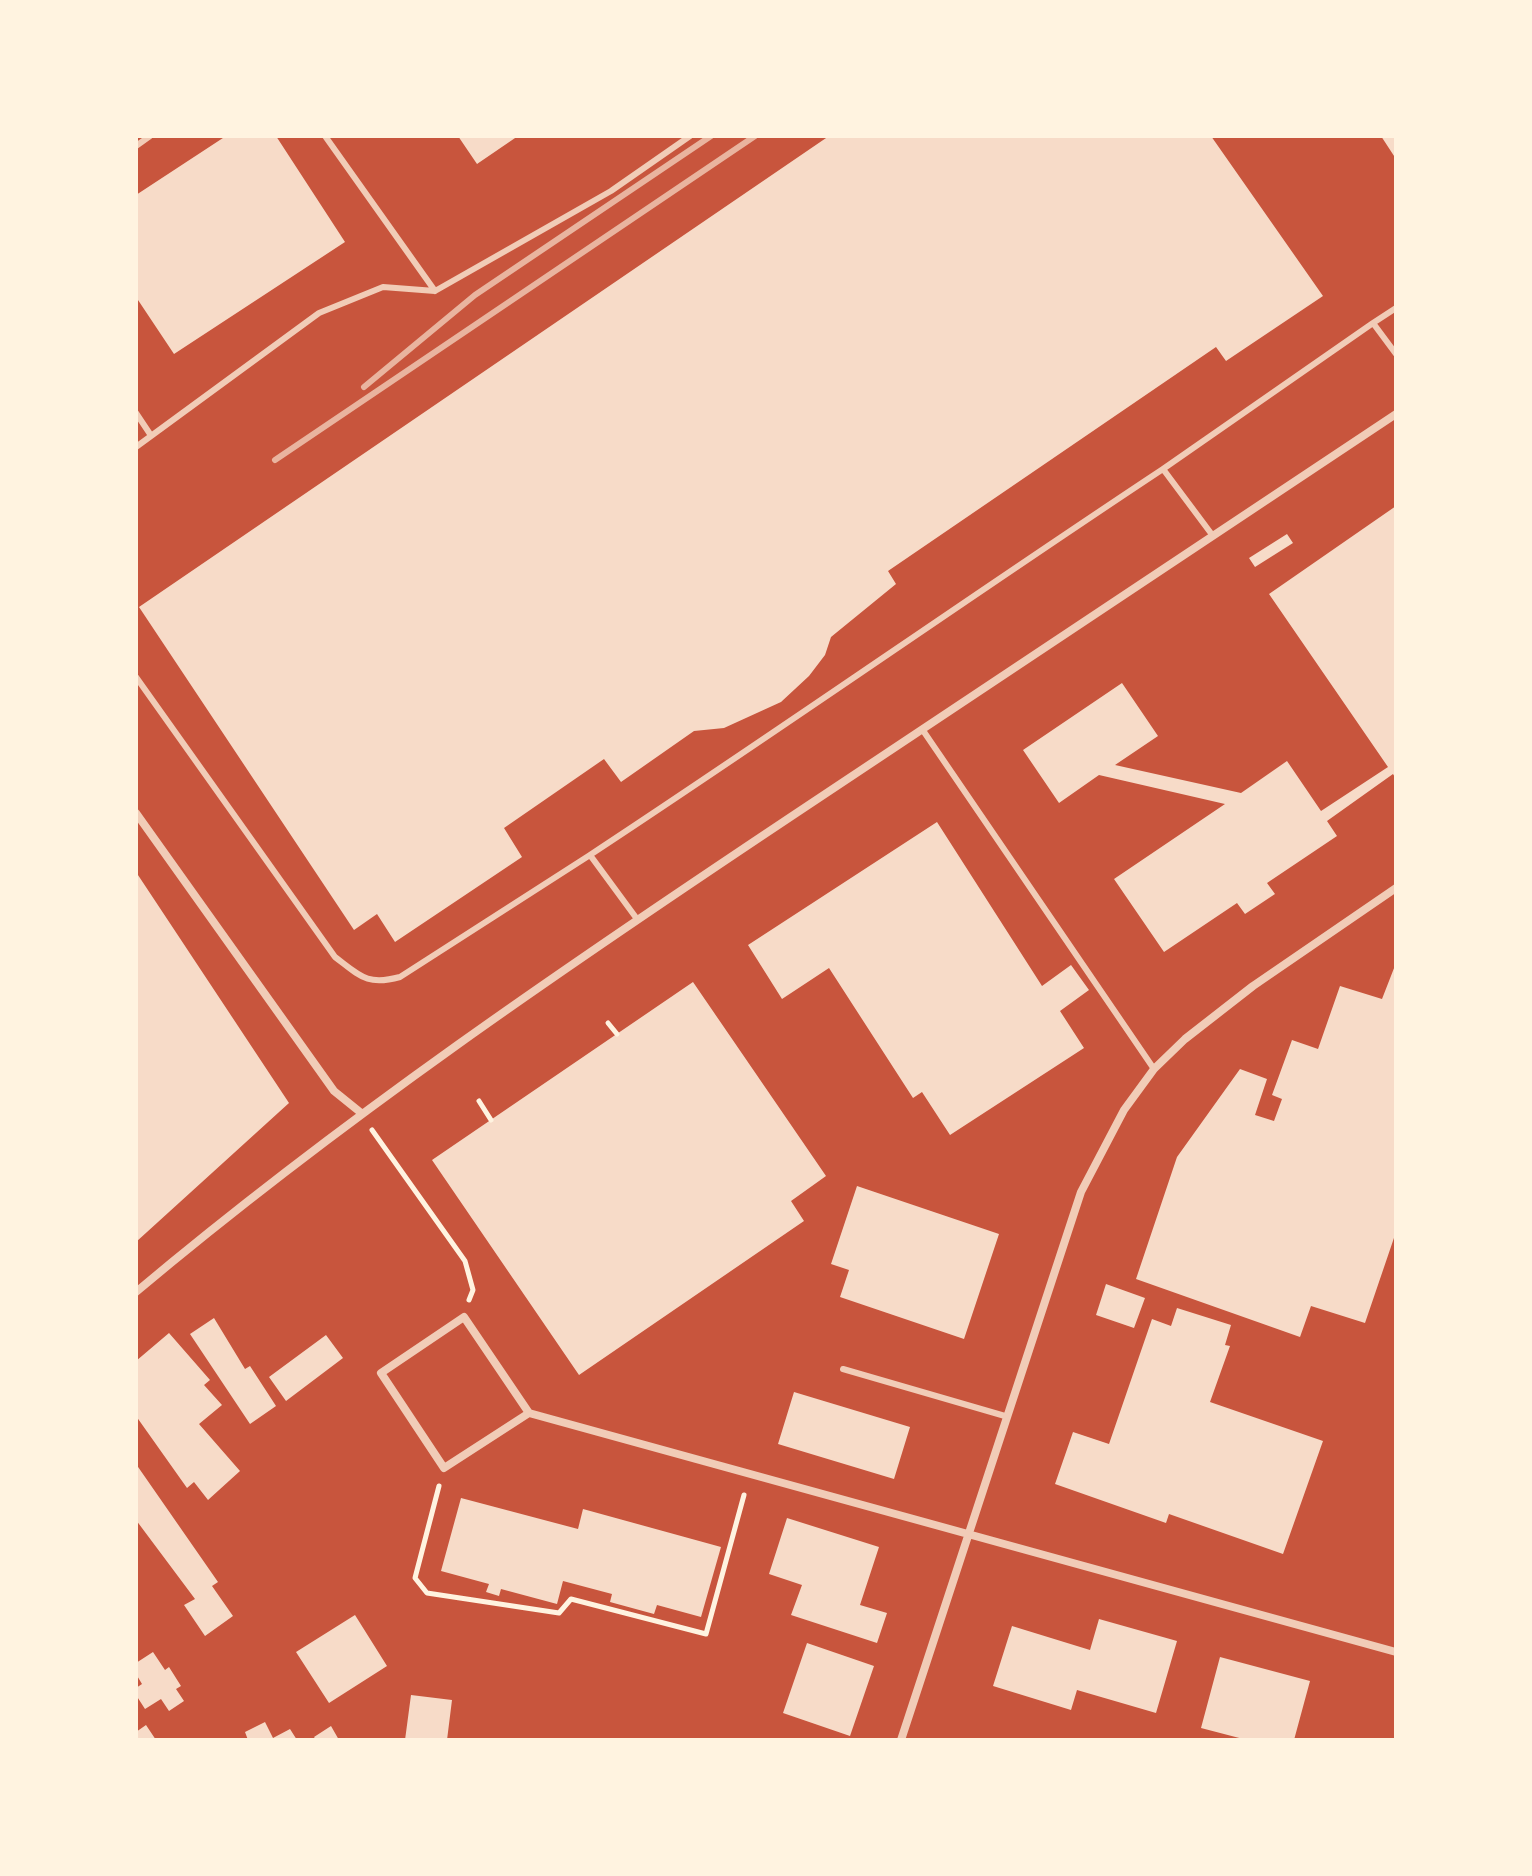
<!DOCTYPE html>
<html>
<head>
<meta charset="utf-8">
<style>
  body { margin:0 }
  #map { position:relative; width:1532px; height:1876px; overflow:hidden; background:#c8553d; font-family:Commissioner,sans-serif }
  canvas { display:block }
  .frame { position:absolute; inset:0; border:138px solid #fff3e0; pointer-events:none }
</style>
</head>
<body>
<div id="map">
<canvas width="1532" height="1876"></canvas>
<div class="frame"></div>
</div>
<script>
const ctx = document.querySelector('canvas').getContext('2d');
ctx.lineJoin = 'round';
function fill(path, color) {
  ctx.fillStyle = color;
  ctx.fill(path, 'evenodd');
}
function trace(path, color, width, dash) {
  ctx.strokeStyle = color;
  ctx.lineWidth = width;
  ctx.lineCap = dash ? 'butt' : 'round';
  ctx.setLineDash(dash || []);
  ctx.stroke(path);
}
fill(new Path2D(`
  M226 136H276L345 242 174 354 136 297V195Z
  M458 136H518L477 164Z
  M829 136H1211L1323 296 1226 361 1216 347 888 571 896 584 831 637 825 655 809 676 781 702 724 728 694 731 621 782 604 759 504 828 522 857 395 942 377 914 354 930 139 607Z
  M1381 136H1396V159Z
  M1396 506V779L1393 774 1327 821 1337 836 1267 883 1275 894 1245 914 1237 903 1164 952 1114 879 1225 804 1099 775 1059 803 1023 750 1122 683 1158 736 1115 765 1241 793 1287 761 1321 811 1388 767 1269 594Z
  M1287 534 1293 543 1255 567 1249 558Z
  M937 822 1042 986 1071 965 1089 990 1060 1011 1084 1048 950 1135 922 1092 913 1098 829 968 782 999 748 945Z
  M136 872 289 1103 136 1242Z
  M1396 963V1232L1365 1323 1311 1306 1300 1337 1136 1279 1177 1157 1240 1069 1267 1079 1255 1115 1274 1121 1282 1099 1272 1095 1292 1040 1318 1049 1340 986 1382 999Z
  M693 982 826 1176 791 1201 804 1221 579 1375 432 1160Z
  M857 1186 999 1234 964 1339 840 1297 849 1270 831 1264Z
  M1106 1284 1145 1298 1134 1328 1096 1315Z
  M1177 1308 1231 1325 1225 1345 1230 1346 1210 1402 1323 1441 1283 1554 1169 1514 1166 1523 1055 1484 1073 1432 1109 1444 1152 1319 1171 1326Z
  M214 1318 245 1369 250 1366 276 1406 250 1424 190 1334Z
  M169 1333 210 1380 204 1385 222 1405 199 1424 240 1471 208 1500 194 1482 187 1488 136 1416V1361Z
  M326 1335 343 1358 286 1401 269 1377Z
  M794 1392 910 1427 894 1479 778 1444Z
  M136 1464 218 1582 212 1586 233 1616 205 1636 184 1605 195 1599 136 1520Z
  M461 1498 578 1529 583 1509 721 1547 701 1617 657 1605 654 1614 610 1602 612 1594 563 1581 557 1604 501 1589 499 1596 486 1592 489 1584 441 1571Z
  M787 1518 879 1547 860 1605 887 1613 877 1643 791 1615 802 1585 769 1574Z
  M355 1615 387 1666 329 1703 296 1652Z
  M1099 1619 1177 1641 1156 1713 1077 1690 1071 1710 993 1686 1012 1626 1090 1650Z
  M807 1643 874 1666 850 1736 783 1713Z
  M153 1652 165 1670 169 1667 181 1686 176 1689 184 1701 169 1711 161 1699 145 1709 136 1695V1688L142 1684 136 1674V1663Z
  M1220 1657 1310 1681 1294 1740H1247L1201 1728Z
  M411 1695 452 1700 447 1740H405Z
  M265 1722 273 1738 290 1729 297 1740H248L245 1732Z
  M146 1725 156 1740H136V1732Z
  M331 1726 339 1740H316L314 1737Z`), '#f7dbc8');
trace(new Path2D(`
  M608 1023 617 1034
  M479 1101 491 1120
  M372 1130 465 1261 473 1290 469 1300
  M439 1486 415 1578 427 1593 559 1613 571 1599 706 1634 744 1495`), '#fff3e0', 5);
trace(new Path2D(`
  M325 136 435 291
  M136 146 150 136
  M1396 308 1373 323 1396 354
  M136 413 150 434
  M136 447 319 313 383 287 435 291 611 191 690 136
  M1213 536 1163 469 1373 323
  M136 677 335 957C360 976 367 986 400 977L590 855
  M922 729 1154 1069
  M637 919 590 855C783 728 971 596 1163 469
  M843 1369 1005 1416`), '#f1ccb7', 6);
trace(new Path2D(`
  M136 813 334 1091 360 1112
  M136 1292C343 1118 567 966 792 816 993 682 1195 548 1396 414
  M529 1413 464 1317 381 1373 444 1468 529 1413 1396 1652
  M901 1740 1081 1192 1124 1110 1154 1069 1185 1039 1253 986 1396 888`), '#f1ccb7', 8);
trace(new Path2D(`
  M364 387 475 295 711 136
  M275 460 755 136`), '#e9b49f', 6);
</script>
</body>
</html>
